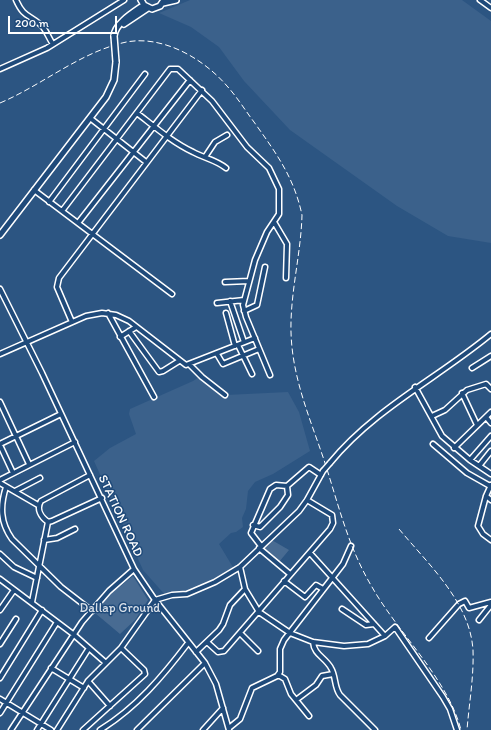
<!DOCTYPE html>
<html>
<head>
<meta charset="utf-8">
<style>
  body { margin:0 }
  #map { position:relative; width:491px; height:730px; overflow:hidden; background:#2c5582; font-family:Itim,sans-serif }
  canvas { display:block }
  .scale { position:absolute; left:8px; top:16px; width:109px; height:18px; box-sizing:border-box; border:2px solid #fff; border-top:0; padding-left:5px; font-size:12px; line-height:14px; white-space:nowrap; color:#fff; -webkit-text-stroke:3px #1f4a7a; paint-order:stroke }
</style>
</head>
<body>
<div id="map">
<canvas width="491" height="730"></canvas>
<div class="scale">200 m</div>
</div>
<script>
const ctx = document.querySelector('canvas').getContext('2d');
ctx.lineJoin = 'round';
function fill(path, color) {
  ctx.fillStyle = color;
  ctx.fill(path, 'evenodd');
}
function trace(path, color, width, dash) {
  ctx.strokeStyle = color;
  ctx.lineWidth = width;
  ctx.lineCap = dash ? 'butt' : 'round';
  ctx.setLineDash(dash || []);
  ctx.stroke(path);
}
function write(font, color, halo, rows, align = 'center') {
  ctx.font = font + ' Itim,sans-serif';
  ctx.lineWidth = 3;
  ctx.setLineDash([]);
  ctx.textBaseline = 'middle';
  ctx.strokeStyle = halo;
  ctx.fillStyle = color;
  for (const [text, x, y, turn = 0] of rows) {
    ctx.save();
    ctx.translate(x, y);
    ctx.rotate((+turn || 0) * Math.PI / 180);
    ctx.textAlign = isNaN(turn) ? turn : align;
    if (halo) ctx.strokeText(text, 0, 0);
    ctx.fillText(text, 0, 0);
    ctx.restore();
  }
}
fill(new Path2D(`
  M190 0H462L491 21V243L448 236 397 206 290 130 244 81 219 47 191 27 159 13Z
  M202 375 226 395 288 392 299 412 310 451 273 474 255 482 248 491 246 509 242 518 243 527 236 532 231 533 219 544 234 569 196 590 166 596 143 570 94 461 110 448 136 434 129 414 130 409 193 381Z`), '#3b618b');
fill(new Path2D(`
  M270 539 289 550 279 562 262 547Z
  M133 576 148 600 135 620 120 634 95 613 107 597Z`), '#486b92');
const minor = new Path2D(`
  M16 0C24 18 29 14 41 25 46 29 49 39 53 44
  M480 0 491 8
  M0 69 47 48 124 0
  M137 113C155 127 172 142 193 152 204 158 216 160 226 168
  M90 118 146 162
  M205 157 215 142 227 135
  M34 190 172 294
  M49 202 145 74
  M62 211 170 69H178L212 101 247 147 269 168 279 189V214L267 232 255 260 243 305 246 317 270 375
  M274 222 287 244 286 278
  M78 223 190 80
  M225 282 249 281
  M0 289 42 373 134 569 109 591 82 622 11 730
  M230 301 244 342
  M217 303 244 300
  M244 311 257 305 265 267
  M108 313 154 397
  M226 313 235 346
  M72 322 57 287 59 278 202 90
  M129 331 159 372 163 371 179 361
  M120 337 136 327
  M238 345 252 374
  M0 354 86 316 102 313 116 315 129 321 186 365 255 338
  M217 354 223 364 259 349
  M190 365 202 377 225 395
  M472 368 491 356
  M415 387 442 436 470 460 491 474
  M462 393 477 425
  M0 402 29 464
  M432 416 445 410 467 390 486 384 491 389
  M486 417 491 423
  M0 444 61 414
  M433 444 467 473 490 486
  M0 445 13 473
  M454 448 491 412
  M470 460 491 436
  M330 463C374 409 438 378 491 334
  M479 466 491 451
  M90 475 41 501C36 509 41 517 48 522L52 521 102 498
  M0 480 75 442
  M0 483 38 505
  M491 485 486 496 478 526 483 534 491 540
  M6 487C0 506 0 522 12 539L61 587 92 611
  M15 491 40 478
  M486 496 491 500
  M253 525 260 527 280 507 288 495 287 486
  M44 540 57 538 75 529
  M261 546 251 533 270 489 276 485 287 486 309 467 321 475
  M259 548 290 574
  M310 553 385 636
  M0 554 14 567 37 578
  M134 569 155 600 205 663 216 684 229 730
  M0 579 73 634 106 663
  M284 581 305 597 316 585 323 589
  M245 589 259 612 290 633 313 642 344 646 368 644 385 636 395 627 443 697 450 709 457 730
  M32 602 48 522
  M342 609 366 625 374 624
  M0 610 14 590
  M479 620 491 605
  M240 633 258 651
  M429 638 459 604 465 601 469 608 491 602
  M207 642 218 652 224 651 330 529 333 523 332 515 307 500
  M313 642C314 655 325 657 331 668 336 676 334 687 340 695L375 730
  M0 644 16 619
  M196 652 219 630 223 624 230 605 245 589 240 567
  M51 668 84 688
  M277 676H280L285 679 291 694 309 716
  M0 678 42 610
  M88 681 110 706
  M0 699 51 730
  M296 700 316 685 322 676 333 674
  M0 713 57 622
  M229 728 240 719 252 688 277 676 280 672V649L284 640 343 564 351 546
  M37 730 89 648
  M57 730 88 681 121 648 155 600 172 595 187 594 215 582 240 567 299 511 307 500 323 471
  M83 730 145 674 144 670 121 648
  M100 730C136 708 163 676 188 643
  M137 730 205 663
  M203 730 223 708`);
const tertiary = new Path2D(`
  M141 0 144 5 152 9 160 6 164 0
  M163 3 176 0
  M124 24 148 8
  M114 36C115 23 134 12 144 5
  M0 235 106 97 114 80 116 62`);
trace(minor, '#fff', 7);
trace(tertiary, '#fff', 8);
trace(minor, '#1f4a7a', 4);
trace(tertiary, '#1f4a7a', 5);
trace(new Path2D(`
  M0 103C42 85 78 54 122 43 160 33 203 58 227 86 237 97 245 110 254 122 276 153 294 177 302 215 301 254 290 293 291 332 292 376 309 416 323 457 338 502 347 545 372 587 398 633 448 679 461 730
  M399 529C428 564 470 602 473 650 474 677 469 704 467 730`), '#fff', 1, [6, 3]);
const minorBridge = new Path2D(`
  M323 471 330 463`);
const tertiaryBridge = new Path2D(`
  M114 36 116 62`);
trace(minorBridge, '#fff', 7, []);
trace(tertiaryBridge, '#fff', 8, []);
trace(minorBridge, '#1f4a7a', 4);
trace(tertiaryBridge, '#1f4a7a', 5);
write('13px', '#fff', '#1f4a7a', [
  ["STATION ROAD",120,516,65]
]);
write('13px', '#dae1e9', '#1f4a7a', [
  ["Dallap Ground",120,609]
]);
</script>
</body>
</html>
